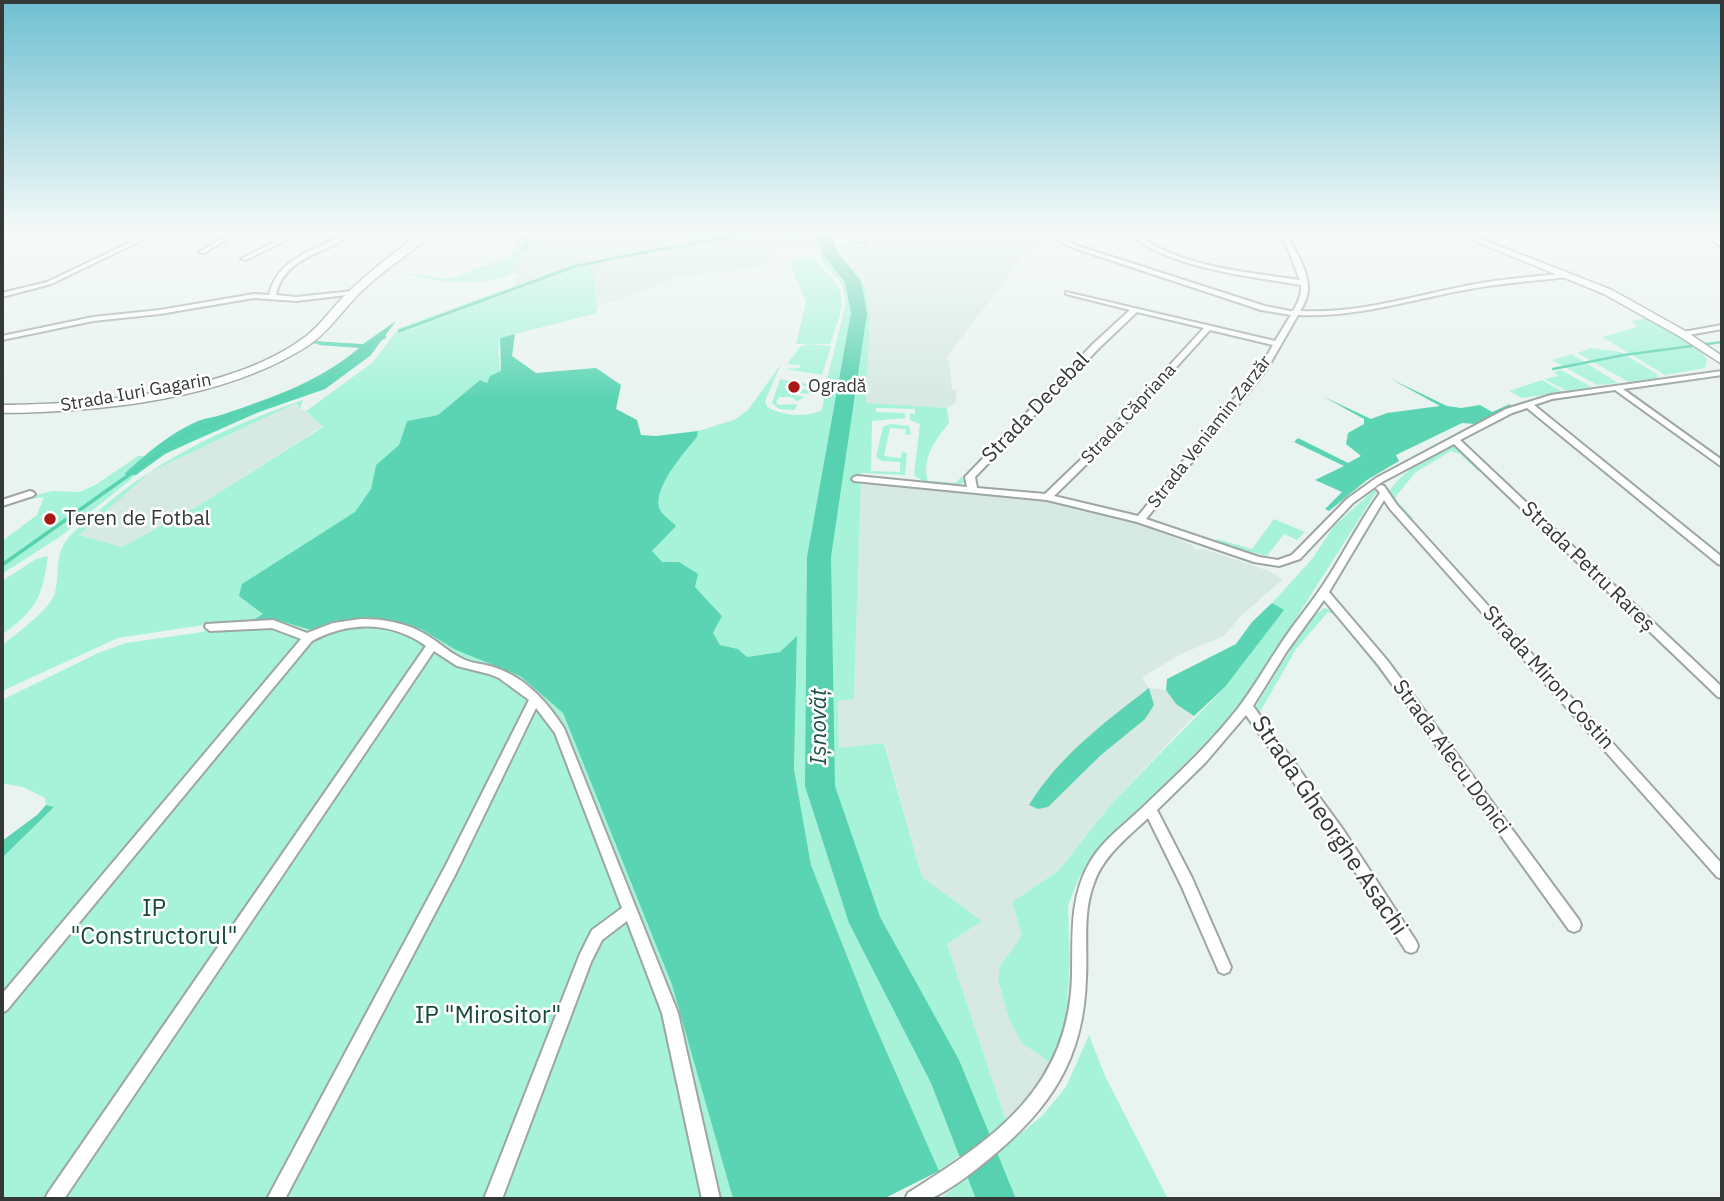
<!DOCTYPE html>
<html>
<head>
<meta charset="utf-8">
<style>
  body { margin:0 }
  #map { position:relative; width:1724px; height:1201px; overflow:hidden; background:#e9f3ef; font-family:"IBM Plex Sans",sans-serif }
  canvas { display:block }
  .frame { position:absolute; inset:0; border:4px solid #343837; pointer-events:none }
</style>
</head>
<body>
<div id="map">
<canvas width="1724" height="1201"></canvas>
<div class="frame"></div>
</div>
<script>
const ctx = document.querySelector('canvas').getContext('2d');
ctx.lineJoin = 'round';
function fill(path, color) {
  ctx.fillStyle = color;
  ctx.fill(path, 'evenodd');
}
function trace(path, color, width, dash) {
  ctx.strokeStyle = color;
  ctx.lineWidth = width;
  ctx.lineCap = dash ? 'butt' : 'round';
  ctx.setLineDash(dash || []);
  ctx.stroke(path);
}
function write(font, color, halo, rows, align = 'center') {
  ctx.font = font + ' "IBM Plex Sans",sans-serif';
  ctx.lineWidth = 5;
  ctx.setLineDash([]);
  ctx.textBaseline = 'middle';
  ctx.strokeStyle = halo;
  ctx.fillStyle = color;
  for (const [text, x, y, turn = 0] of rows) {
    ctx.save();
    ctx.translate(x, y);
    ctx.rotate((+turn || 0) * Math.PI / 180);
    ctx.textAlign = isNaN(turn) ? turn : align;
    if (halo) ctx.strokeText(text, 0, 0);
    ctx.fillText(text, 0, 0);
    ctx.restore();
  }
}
fill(new Path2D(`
  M532 231H739L740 232 688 236 689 241 570 266 513 287 519 274H511L523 251 528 250Z
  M870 231H1028L1053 241 1038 243 1036 251 1015 258 1020 261 946 358 949 361 952 389 956 390V402L947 408 866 404 870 315 865 285 838 249 856 242 868 241Z
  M773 232 774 239 814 237 820 248 775 251 766 266 669 278 666 282 597 307 592 264Z
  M296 403 298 408 306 411 323 426 201 504 122 547 78 535 150 472Z
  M860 484 989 493 1044 500 1132 521 1190 544 1196 549 1207 550 1269 571 1283 579 1240 617 1224 636 1181 654 1142 677 1149 688 1166 690 1176 704 1194 716 1113 802 1058 871 1012 902 1022 935 1000 966 998 979 1009 1019 1051 1063 1039 1085 1006 1121 947 944 982 921 922 877 885 744 839 749 838 701 854 699Z`), '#d7e9e3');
fill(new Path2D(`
  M521 231H532L528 250 523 251 511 274C480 287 437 283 404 273L449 279 512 255Z
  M739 231H833L837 244 820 248 814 237 774 240 773 232 593 264 597 313 500 338 498 353 501 371 487 383 480 380 438 415 407 421 399 445 376 465 371 489 359 510 243 584 263 614 255 620 280 621 311 630 334 621 370 617 422 629 456 650 520 676 563 713 672 985 735 1199H2V858L54 807 46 805 45 798 23 787 2 783V700L98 653 126 643 203 632 210 624 118 638 2 691V645C16 634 50 610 55 593 60 573 54 554 69 537 77 528 88 520 97 512 159 458 226 427 303 400L300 409 296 403 150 472 79 535 122 547 201 504 323 427 306 411 372 363 399 328 569 266 689 241 687 236Z
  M855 241 857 243 838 249 865 285 870 315 866 403 947 408 949 423C935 440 921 459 928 481L956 483 962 476 964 483C948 488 926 486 914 475L920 424 910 420V413L915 414V409L876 408V412L905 413V418L872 421 871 471 900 472V462L882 461 876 457 883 427 890 424 909 426 911 435 905 434 906 429 890 428 884 456 901 458 902 452 907 453 905 475 861 473 854 699 838 701 839 748 884 743 922 877 982 921 947 944 1006 1121 939 1171 870 1014 811 865 794 769 797 637 780 652 747 657 738 649 720 645 713 633 722 616 695 587 679 562 662 563 652 551 675 526C671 521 663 515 660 510 651 489 685 452 697 437L698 431 734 420 748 410 781 364 765 401 767 407C783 416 806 418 822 410L829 371 846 303 842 284 822 262 818 253Z
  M812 255C819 266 830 274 837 285 848 301 836 327 830 344H796L806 302 790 264 795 259Z
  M1601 293 1639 312 1701 351 1707 359 1705 368 1665 375 1602 337 1637 327 1632 321 1645 318Z
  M808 344 831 346 822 375 785 369 800 368V365L787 364 800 347Z
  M1591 348 1621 352 1657 374 1658 378 1629 382 1577 353Z
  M1572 354 1618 383 1597 385 1552 360Z
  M1561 370 1590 386 1591 387 1567 391 1544 379 1558 376 1554 372Z
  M780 379 815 385 812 388 788 382 784 388 811 390 808 394 791 392 790 394 805 397 797 401 791 397H779L776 402 779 405 796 404 797 406 794 410 779 409 772 403Z
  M1542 380 1563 392 1522 398 1509 391Z
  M1450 445 1456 447 1482 471H1478L1460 454 1451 451 1416 472 1396 496V500L1413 518H1407L1392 500 1390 490C1407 468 1426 458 1450 445Z
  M138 456H144L125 473 136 475 61 536 2 574V541L37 515 44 497 6 503 52 491 80 492 97 484Z
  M1375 489 1377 491 1253 686 1221 727 1090 860 1078 880 1068 906 1070 963 1065 1032 1051 1063 1022 1043 1009 1019 998 979 1000 966 1022 935 1012 902 1058 871 1113 802 1225 687 1283 610 1272 603 1312 559 1334 526Z
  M1274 519 1305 532 1297 540 1284 534 1267 556 1214 543 1217 539 1252 549Z
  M48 556C42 598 37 609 2 635V581L36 559Z
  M1324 608C1345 612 1384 669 1394 689L1335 615 1328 612 1296 649 1260 712 1270 727C1261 723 1256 716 1256 706L1307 622Z
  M1089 1035 1105 1076 1168 1199H940L1042 1116 1066 1087Z`), '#a7f3da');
fill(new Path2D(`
  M396 321 370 356 325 389 259 412 189 443 165 454 136 475 124 474C146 454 170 433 198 421 206 418 216 417 224 414 272 398 320 381 359 348L318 345 322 342 363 344Z
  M515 334 512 356 536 373 596 368 621 385 616 409 637 420 641 435 656 436 698 431 697 437C685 452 651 489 660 510 663 515 671 521 676 526L652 551 662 562H679L698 574 695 587 722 616 713 633 720 645 738 649 747 657 780 652 797 636 794 769 811 865 870 1014 939 1171 883 1199H735L732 1195 672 985 563 713 520 676 456 650 421 629 370 617 334 621 311 630 280 621 253 620 263 614 239 596 242 584 355 512 371 489 376 465 399 445 407 421 438 415 480 380 487 383 490 376 501 371 500 338Z
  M1391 379 1447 406 1461 408 1480 405 1492 412 1510 404V407L1476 424 1462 423 1396 455 1399 461 1367 480 1329 511 1325 509 1342 492 1315 480 1344 466 1294 442 1298 438 1348 463 1361 456 1346 444 1348 433 1364 424V419L1324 397 1371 419 1387 413 1440 406Z
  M1272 603 1284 610 1225 687 1194 716 1176 704 1166 690 1167 679 1236 644 1252 622Z
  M1149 688 1154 705 1145 719 1101 755 1048 807 1038 809 1029 805C1059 756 1105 722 1149 688Z
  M46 805 54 807 2 858V841L37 815Z`), '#5bd4b3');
trace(new Path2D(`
  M688 244 772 231
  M525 250 528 231
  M399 331 576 266 676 246
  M311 342 368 346
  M1553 369 1624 355 1722 342
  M299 390 324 380 374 342 385 337`), '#58d1b0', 2.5);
trace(new Path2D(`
  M2 565 191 431 304 388`), '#58d1b0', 3.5);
fill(new Path2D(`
  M817 231H831L837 252 861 281 867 313 831 557 835 786 880 917 959 1060 1016 1199H976L931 1083 849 923 805 786 807 557 851 313 845 282 822 253Z`), '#58d1b0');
const minor = new Path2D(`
  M154 231H161L51 284 2 297V293L47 282Z
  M234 231H241L204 253 199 252Z
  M297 231H304L246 260 241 259Z
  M350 231H357C329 254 285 254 276 295L296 297 353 291 356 293 355 294 296 301 254 298 160 314 93 321 2 340V336L93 317 160 310 254 294 269 295C278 255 320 250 350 231Z
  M853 231H859L865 241 864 242H860Z
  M1039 231H1046L1078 246 1265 306 1290 311H1293C1298 303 1302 294 1301 285 1249 276 1165 268 1126 231H1132C1178 267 1244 272 1300 280L1285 242 1276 231H1282C1293 242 1309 273 1308 289 1308 296 1304 305 1300 311 1356 314 1411 297 1465 286 1499 279 1533 277 1567 273L1570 275 1567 277C1535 281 1502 283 1470 289 1412 299 1357 318 1298 315L1267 369 1146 519 1259 557 1278 560 1292 555 1347 499 1376 478 1506 409 1551 395 1722 371V375L1623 389 1722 460V467L1615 390 1552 399 1534 405 1722 557V565L1718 564 1527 408 1512 413 1460 440 1722 687V698L1718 697 1454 444 1382 482 1353 503 1300 559 1279 566 1254 562 1137 522 1047 500 854 481 852 479 854 477 857 476 967 487 965 477 967 475 1093 344 1130 310 1066 294V292L1275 341 1291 315 1261 310 1074 248ZM1137 312 1204 328 1097 444 1045 494 977 488 975 477 1099 348ZM1210 330 1273 345 1261 366 1138 516 1054 496 1103 448Z
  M1697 231H1704L1722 242V247Z
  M1722 325V329L1683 336 1679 334 1683 332Z
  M1381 485 1384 486 1397 505 1722 864V879L1717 877 1390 509 1384 500 1329 592 1387 660 1579 920 1581 925 1579 930 1574 932 1569 930 1379 666 1324 600 1287 651 1253 706 1344 831 1416 941 1418 946 1416 951 1411 953 1406 951 1334 839 1246 715 1205 763 1157 810 1192 878 1231 967 1229 972 1224 974 1219 972 1181 885 1148 818C1128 837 1103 856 1094 883 1082 914 1088 946 1086 978 1084 1059 1050 1109 989 1159 973 1172 950 1190 932 1198 924 1201 913 1199 905 1199L908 1193C994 1139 1069 1088 1072 976 1073 936 1069 898 1090 862 1102 841 1123 826 1141 809 1171 780 1203 751 1230 718 1249 696 1262 672 1278 648 1293 624 1312 603 1327 579 1345 551 1360 521 1380 493L1376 488Z
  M30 491 33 492 35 494 33 496 2 506V500Z
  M361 619C385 619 408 623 428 636 441 644 451 654 465 660 475 664 486 664 496 668 526 678 547 702 564 728L678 1013 720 1199H702L662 1013 627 921 602 940 591 962 502 1199H484L580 954 592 930 622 908 555 733 536 708 456 873 285 1199H267L446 865 529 700 499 678 489 674 457 666 434 651 64 1199H45L48 1193 426 646C391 621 349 621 312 641L7 1010 2 1013V994L301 639 272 628 210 631 205 627 206 624 273 620 307 633 333 623Z`);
const secondary = new Path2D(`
  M424 231H435C414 252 387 267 365 288 346 305 331 330 309 345 225 400 100 412 2 413V405C93 404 231 393 305 337 321 325 332 308 346 294 370 271 397 250 424 231Z
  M1450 231H1461L1612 290 1687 332 1722 356V364L1679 336 1604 294Z`);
trace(minor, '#9da6a3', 4);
trace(secondary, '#9da6a3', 3);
fill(minor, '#fff');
fill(secondary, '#fff');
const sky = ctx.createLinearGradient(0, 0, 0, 399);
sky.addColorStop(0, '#6ec0d2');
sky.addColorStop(0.58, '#f5faf8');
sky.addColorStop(1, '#f5faf800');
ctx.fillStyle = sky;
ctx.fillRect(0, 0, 1724, 399);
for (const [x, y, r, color] of [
  [794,387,7,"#aa1814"],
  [50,519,7,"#aa1814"]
]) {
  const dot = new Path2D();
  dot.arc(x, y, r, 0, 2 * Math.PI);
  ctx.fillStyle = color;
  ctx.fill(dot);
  trace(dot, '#fff', 2.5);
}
write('18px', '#343837', '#fff', [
  ["Ogradă",808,387]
], 'left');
write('18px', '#343837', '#fff', [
  ["Strada Iuri Gagarin",136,393,-10],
  ["Strada Căpriana",1129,414,-47],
  ["Strada Veniamin Zarzăr",1210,432,-52]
]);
write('21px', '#343837', '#fff', [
  ["Strada Decebal",1036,408,-46],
  ["Strada Petru Rareș",1588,567,44],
  ["Strada Miron Costin",1548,678,48],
  ["Strada Alecu Donici",1451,757,54]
]);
write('21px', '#343837', '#fff', [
  ["Teren de Fotbal",64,519]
], 'left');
write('italic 23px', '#1e5143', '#fff', [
  ["Ișnovăț",819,727,-90]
]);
write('24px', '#343837', '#fff', [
  ["Strada Gheorghe Asachi",1329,826,56]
]);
write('24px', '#164a3c', '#fff', [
  ["IP",154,909],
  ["\"Constructorul\"",154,937],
  ["IP \"Mirositor\"",488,1016]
]);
</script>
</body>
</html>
